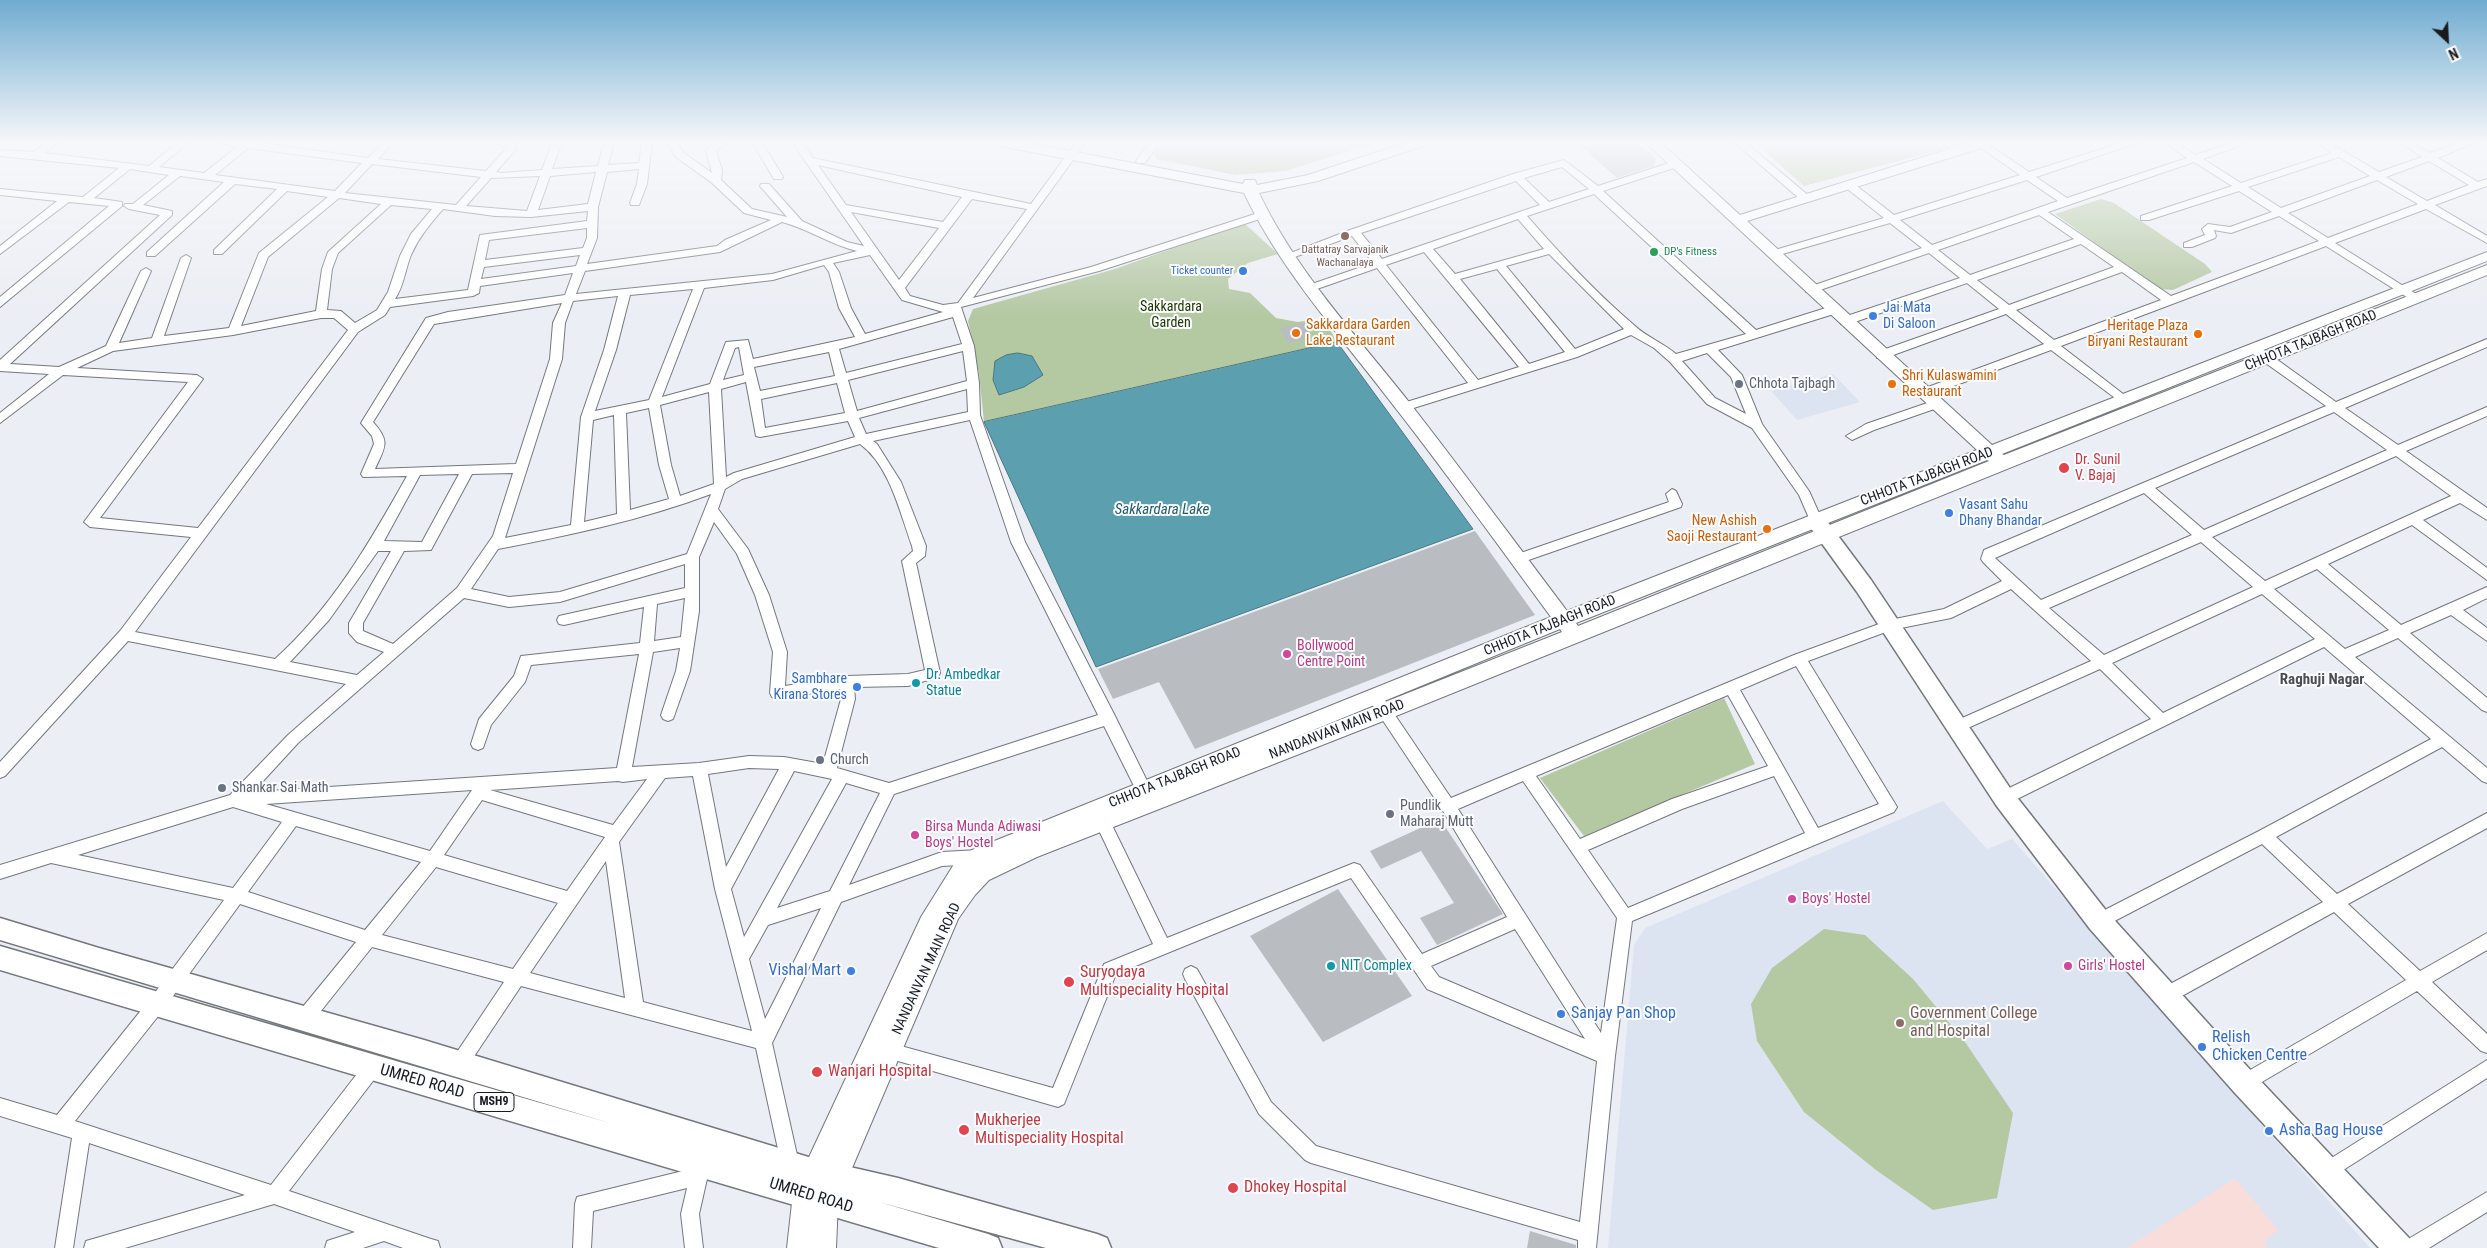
<!DOCTYPE html>
<html>
<head>
<meta charset="utf-8">
<style>
  body { margin:0 }
  #map { position:relative; width:2487px; height:1248px; overflow:hidden; background:#ebeef4; font-family:"Roboto Condensed",sans-serif }
  canvas { display:block }
  .north { position:absolute; left:2422px; top:15px; width:50px; height:50px; -webkit-text-stroke:4px #fafcff; paint-order:stroke; rotate:155deg; font-size:14px; font-weight:700; line-height:20px; text-align:center; color:#1a1b1d }
  .north::after { content:''; display:block; margin:auto; width:18px; height:22px; background:#1a1b1d; clip-path:polygon(50% 0,100% 100%,50% 72%,0 100%) }
</style>
</head>
<body>
<div id="map">
<canvas width="2487" height="1248"></canvas>
<div class="north">N</div>
</div>
<script>
const ctx = document.querySelector('canvas').getContext('2d');
ctx.lineJoin = 'round';
function fill(path, color) {
  ctx.fillStyle = color;
  ctx.fill(path, 'evenodd');
}
function trace(path, color, width, dash) {
  ctx.strokeStyle = color;
  ctx.lineWidth = width;
  ctx.lineCap = dash ? 'butt' : 'round';
  ctx.setLineDash(dash || []);
  ctx.stroke(path);
}
function write(font, color, halo, rows, align = 'center') {
  ctx.font = font + ' "Roboto Condensed",sans-serif';
  ctx.lineWidth = 4;
  ctx.setLineDash([]);
  ctx.textBaseline = 'middle';
  ctx.strokeStyle = halo;
  ctx.fillStyle = color;
  for (const [text, x, y, turn = 0] of rows) {
    ctx.save();
    ctx.translate(x, y);
    ctx.rotate((+turn || 0) * Math.PI / 180);
    ctx.textAlign = isNaN(turn) ? turn : align;
    if (halo) ctx.strokeText(text, 0, 0);
    ctx.fillText(text, 0, 0);
    ctx.restore();
  }
}
fill(new Path2D(`
  M1833 374 1860 402 1797 420 1771 391Z
  M1943 801 1987 849 2012 839 2370 1248H1608L1634 945 1645 928Z`), '#dde4f1');
fill(new Path2D(`
  M2235 1178 2278 1230 2263 1243 2267 1248H2127Z`), '#f8ddda');
fill(new Path2D(`
  M1160 142H1377L1286 171 1260 173 1235 175 1156 159 1154 153Z
  M1754 142H1935L1944 149 1804 186Z
  M2101 199 2114 203 2205 264 2212 272 2173 290 2159 289 2055 214Z
  M1244 223 1278 254 1248 263 1228 279 1229 289 1250 293 1276 318 1298 322 1310 320 1313 326 1326 323 1337 342 984 422 979 373 968 321 973 309 1115 269Z
  M1724 698 1755 764 1584 836 1540 778Z
  M1824 929 1865 935 1913 979 1965 1042 2013 1113 1997 1198 1933 1210 1876 1170 1804 1112 1757 1041 1751 1004 1772 968Z`), '#b4c8a2');
const water = new Path2D(`
  M1337 342 1473 529 1096 667 984 422Z
  M1018 353 1032 356 1043 375 1024 387 999 395 993 380 995 361 1006 355Z`);
fill(water, '#5ca0af');
trace(water, '#487883', 1);
fill(new Path2D(`
  M1576 142H1637L1656 159 1655 163 1653 166 1617 178Z
  M1304 323 1311 338 1288 343 1280 328Z
  M1475 531 1535 615 1195 749 1159 682 1113 699 1098 669Z
  M1440 819 1503 914 1437 945 1420 918 1454 903 1421 851 1381 869 1370 851Z
  M1338 889 1412 996 1323 1042 1250 936Z
  M1530 1231 1576 1245V1248H1527Z`), '#b9bcc1');
const street = new Path2D(`
  M47 142H59L45 153 149 166 178 142H189L159 167 204 173 237 147 216 142H254L368 158 383 142H394L378 159 486 171 506 149 494 142 515 144 516 149 496 172 501 173 542 170 551 145 555 142 561 145 552 169 598 166 604 142H614L608 165 639 163 642 142H652L647 184 639 205H631L630 203 637 184 639 169 607 172 598 207 597 238 587 264 717 246 725 240 771 220 744 213 712 183 676 157 666 142H676L684 153 712 173 706 150 715 142H727L716 151 722 170 721 180 752 209 787 217 760 186 761 184H769L802 221 847 242 864 246 792 142H802L813 158 1031 204 1076 142H1086L973 298 1091 267 1258 213H1266V217L1099 271 961 307 974 346 979 383 980 415 1025 542 1114 714 1156 799 1153 804 1148 805 1143 804 1104 726 894 794 849 885 942 852 979 850 985 852 987 857 985 862 979 864 942 866 841 902 772 1043 799 1164 794 1173 788 1176 782 1173 779 1167 781 1163 756 1048 521 986 465 1070 459 1072 453 1070 450 1064 453 1058 504 982 372 947 309 1026 303 1028 297 1026 295 1020 297 1014 356 942 240 904 163 1010 75 1121 271 1185 367 1061 373 1059 379 1061 382 1067 379 1073 289 1191 431 1239 438 1241 440 1248H403L384 1241 363 1248H325L327 1241 355 1232 274 1204 125 1248H84L86 1241 93 1239 245 1195 89 1143 73 1248H55L72 1138 0 1116V1098L57 1115 151 998 224 900 51 863 0 879V865L230 795 288 735 346 684 128 641 5 776 0 778V762L120 631 191 537 90 527 84 522 188 382 63 375 0 423V413L49 374 0 371V360L160 215 129 209 124 206 125 204H133L169 175 130 169 94 198 122 202V206L0 307V297L109 206 69 202 0 254V246L57 201 0 195V189L83 197 119 168 0 156V150L34 152ZM248 148 362 163 335 191 215 175ZM372 164 481 177 456 205 345 193ZM818 165 962 197 943 222 846 205ZM596 172 588 204 538 210 550 176ZM180 176 224 182 147 252V256H155L235 184 277 189 214 250V254H222L287 191 328 197 259 253 229 328 164 336 191 258 186 255 181 258 152 338 119 343 151 271 146 268 141 271 106 346 59 367 10 364 172 215V211L143 205ZM540 176 527 211 466 206 491 178ZM339 198 381 204 328 252 322 269 316 311 241 326 268 257ZM972 199 1027 209 958 303 943 305 910 296 905 288ZM391 205 432 209 411 234 400 256 388 292 377 310 355 323 341 311 327 310 332 269 338 253ZM443 209 495 216 531 217 588 211 587 221 480 235 468 290 395 299C404 286 405 270 411 255 419 237 430 224 443 209ZM851 212 939 228 899 280ZM782 222C809 229 831 245 857 251L772 274 576 294 585 271 720 252ZM587 228V238L583 248 485 260 489 240ZM580 255 576 266 481 279 484 267ZM870 255 902 300 943 312 865 334 851 308 839 272 833 263ZM824 265 829 272 839 308 855 337 753 359 748 340 726 342 710 384 662 397 704 288 773 280ZM573 273 565 295 448 312 426 318 361 423 372 436 374 444 361 474 363 477 407 476C370 542 332 608 275 659L135 632 358 332 385 315 390 307 473 296 479 293 480 286ZM693 289 649 400 595 411 616 350 630 295ZM618 296 604 350 581 417 571 525 505 538 562 359 565 323 573 301ZM562 303 553 323 550 359 516 464 375 469C385 447 391 442 373 422L434 324ZM953 317 962 344 846 373 839 349ZM321 318H334L348 330 198 528 100 518 203 379 197 375 77 368 113 351 233 335ZM739 347 744 375 723 380 735 348ZM963 351 967 381 857 411 848 380ZM829 352 835 376 760 391 754 367ZM746 382 756 436 760 437 848 421 855 437 734 473 726 477 721 389ZM837 383 845 413 765 428 761 399ZM967 389 968 412 866 434 859 418ZM709 392 714 484 680 496 671 465 660 405ZM649 408 659 465 669 499 630 510 626 413ZM614 415 617 514 584 522 593 420ZM970 420 1011 542 1098 715 889 783 837 768 855 699 854 687 908 686 938 677 940 673 916 563 925 556 926 546 901 482 877 444 873 441ZM860 444C890 466 900 513 912 546L913 551 902 561 925 670 908 674 847 676 785 686 787 652 769 595 748 549 718 509 725 489 742 479ZM513 473 493 536 457 588 393 644 363 631V623L404 551 431 550 472 474ZM459 474 422 542 384 541 420 475ZM711 494 687 554 560 592 509 597 471 589 498 549C570 535 642 520 711 494ZM714 522 737 554 755 595 773 652 770 693 772 697 777 699 840 689 841 699 823 764 784 757 749 756 699 763 632 767 653 652 680 648 676 671 661 715 663 719 668 721 673 719 690 671 699 611V557ZM378 551H391L349 623V633L357 642 384 652 357 675 290 662 329 620ZM685 564V588L559 616 557 620 559 624 564 625 644 607 640 643 521 656 514 676 479 719 471 744 473 748 478 750 483 748 491 725 525 682 531 665 639 654 617 768 253 792 298 743 464 598 509 607 560 602ZM685 598 681 637 654 641 657 604ZM749 768 779 769 726 867 708 774ZM794 771 832 779 744 937 731 889ZM693 776 715 889 752 1031 643 1002 619 842 665 778ZM647 779 613 825 490 790 618 781 623 782ZM846 783 880 793 830 891 777 908ZM472 790 430 851 266 804ZM482 800 605 837 567 891 444 855ZM233 807 282 822 233 888 78 855ZM296 826 421 862 365 930 248 892ZM606 861 625 998 530 973ZM436 867 558 903 513 969 382 935ZM821 908 765 1019 749 959 768 925Z
  M752 142H762L783 177 782 179H774Z
  M1150 142H1160L1145 163H1137L1136 161Z
  M1734 142H1745L1809 196V200H1801Z
  M1941 142H1953L1963 151 1954 153Z
  M1977 142H1985L2029 172 2124 142H2140L2036 177 2067 198 2187 158 2164 142H2176L2196 155 2233 142H2249L2203 159 2241 183 2332 153 2315 142H2328L2379 172 2422 157 2399 142H2411L2430 153 2461 142H2476L2438 158 2478 182 2487 179V186L2435 205 2487 236V243L2426 209 2335 243 2421 297V301H2413L2326 246 2061 346 2127 397 2129 400 2123 404 2051 350 1924 397 1920 396 1918 393 1920 390 2044 344 2006 314 1885 358H1877V352L1999 309 1967 283 1849 324H1841V318L1960 278 1929 253 1814 292H1806V288L1922 248 1890 223 1772 257 1767 254 1768 252 1884 218 1845 187V183H1853L1894 215 2020 175 1978 146ZM2339 157 2370 176 2281 208 2248 187ZM2429 161 2469 185 2427 201 2386 177ZM2194 162 2232 186 2141 216V220H2149L2239 191 2272 212 2230 227 2208 224 2202 229 2205 235 2184 243V247H2192L2215 238 2216 236 2214 230 2231 233 2279 216 2319 241 2171 296 2048 212ZM2027 180 2058 201 1932 245 1900 220ZM2377 180 2418 204 2328 238 2288 213ZM2039 215 2074 239 1970 275 1938 250ZM2081 244 2114 267 2009 305 1977 280ZM2122 272 2161 300 2054 340 2016 310Z
  M1564 160 1598 186 1672 162H1680V166L1603 191 1756 330 1829 307H1837V313L1718 350 1742 375 1762 424 1809 491 1823 522 1822 525H1812L1799 495 1752 428 1707 404 1670 362 1654 348 1631 335 1577 357 1404 411 1398 407 1400 404 1468 383 1377 268 1314 290H1306V286L1373 263 1352 236 1292 258 1288 259 1283 256 1350 230 1513 174ZM1562 167 1589 189 1549 202 1524 178ZM1516 181 1540 205 1382 259 1361 233ZM1594 194 1746 334 1676 354C1663 343 1647 337 1635 326 1596 293 1560 254 1527 216ZM1518 219 1544 249 1455 274 1433 249ZM1424 252 1519 367 1478 380 1386 265ZM1549 254 1624 329 1575 349 1506 266ZM1497 269 1565 352 1529 364 1460 279ZM1707 353 1731 377 1746 414 1715 398 1682 361Z
  M2487 339V347L2345 408 2398 445 2487 407V416L2406 451 2487 508V520L2460 503 2423 520 2487 568V580L2412 525 2328 564 2401 625 2487 587V598L2463 610 2487 628V641L2451 615 2410 633 2487 698V712L2482 710 2398 638 2355 657 2487 768V783L2482 781 2442 747 2276 837 2337 894 2487 813V828L2348 904 2420 971 2487 933V950L2432 982 2487 1034V1053L2481 1051 2417 991 2250 1089 2244 1092 2238 1089 2235 1083 2238 1077 2406 980 2334 912 2171 1002 2165 1004 2159 1002 2157 996 2159 990 2323 902 2262 844 2105 926 2099 928 2093 926 2091 921 2093 916 2259 831 2431 739 2324 647 2009 803 2004 804 1999 803 1996 798 1999 793 2151 719 2100 669 1961 731 1956 733 1951 731 1949 727 1951 723 2091 661 2011 589 1951 618 1891 630 1808 661 1894 802 1897 807 1894 812 1632 921 1615 1056 1596 1248H1578V1240L1311 1163 1305 1160 1259 1114 1185 979 1183 974 1185 969 1191 966 1197 969 1271 1102 1316 1146 1580 1222 1597 1061 1427 989 1351 878 1116 974 1064 1104 1058 1107 884 1057 881 1051 884 1045 890 1043 1053 1088 1104 964 1153 944 1095 822 1098 817 1103 815 1108 817 1167 938 1354 863 1360 865 1422 954 1507 917 1443 811 1370 701 1368 697 1370 693H1380L1451 798 1794 655 1890 620 1944 609 2002 581 1983 562 1981 559 1984 550 2326 406 2250 352V346H2258L2336 402ZM2334 412 2387 450 2204 530 2155 488ZM2396 456 2451 496 2265 581 2212 537ZM2144 493 2192 535 2041 600 1995 558ZM2201 542 2253 587 2104 655 2049 608ZM2317 569 2389 630 2345 649 2274 589ZM2262 594 2315 639 2163 713 2112 663ZM1796 666 1879 804 1818 828 1740 690ZM1728 695 1768 766 1672 799 1580 839 1536 776ZM1774 776 1805 833 1628 908 1588 850 1682 809ZM1523 781 1617 918 1601 1033 1458 809ZM1515 929 1585 1039 1439 977 1431 966Z
  M1936 400 1942 404 1940 407 1874 430 1852 440 1846 436 1866 424Z
  M1672 489 1676 491 1682 504 1681 507 1517 564 1510 559 1512 556 1669 502 1666 494Z
  M2487 1060V1078L2334 1176 2328 1179 2322 1176 2319 1170 2322 1164Z
  M700 1161 706 1164 709 1170 699 1214 703 1248H685L681 1214 687 1188 593 1211 591 1248H573L575 1204 577 1197 691 1169 694 1164Z
  M2487 1192V1212L2429 1248H2403L2405 1241Z`);
const secondary = new Path2D(`
  M993 142H1023L1243 184 1245 180H1255L1257 185 1308 175 1407 142H1428L1426 145 1318 181 1259 193C1296 271 1356 335 1409 402 1463 471 1514 541 1567 611L1977 450 1645 142H1660L1740 215 1971 142H1993L1991 145 1747 221 1992 445 2487 252V261L2002 454 2004 455 2487 265V275L1391 718 1037 857 989 880 975 895 958 919 838 1201 836 1248H787L793 1194 796 1185 921 917 956 861 972 850 1551 617C1500 548 1450 478 1397 410 1344 340 1282 273 1244 193L1000 146ZM1987 460 1989 461 1578 626 1576 623ZM1560 629 1562 632 1284 742Z`);
const primary = new Path2D(`
  M1817 515 1824 517 1871 580 2012 791 2108 913 2254 1074 2409 1238 2413 1248H2379L2234 1092 2090 929 1996 805 1857 592 1810 527 1807 522 1810 517Z
  M0 918 99 948 424 1040 815 1159 898 1178 1097 1234 1107 1238 1111 1248H1046L879 1202 988 1234 998 1238 1002 1248H939L0 970V946L613 1124 0 940Z`);
trace(street, '#74777c', 2);
trace(secondary, '#74777c', 2);
trace(primary, '#74777c', 3);
fill(street, '#fff');
fill(secondary, '#fff');
fill(primary, '#fff');
const sky = ctx.createLinearGradient(0, 0, 0, 317);
sky.addColorStop(0, '#70acd1');
sky.addColorStop(0.45, '#f6f7fa');
sky.addColorStop(1, '#f6f7fa00');
ctx.fillStyle = sky;
ctx.fillRect(0, 0, 2487, 317);
for (const [x, y, r, color] of [
  [1345,236,5,"#8d6e63"],
  [1654,252,5,"#2e9e5b"],
  [1243,271,5,"#3f7fe0"],
  [1873,316,5,"#3f7fe0"],
  [1296,333,5,"#e8710a"],
  [2198,334,5,"#e8710a"],
  [1739,384,5,"#6b7280"],
  [1892,384,5,"#e8710a"],
  [2064,468,6,"#e0444e"],
  [1949,513,5,"#3f7fe0"],
  [1767,529,5,"#e8710a"],
  [1287,654,5,"#d1479c"],
  [916,683,5,"#0f9aa8"],
  [857,687,5,"#3f7fe0"],
  [820,760,5,"#6b7280"],
  [222,788,5,"#6b7280"],
  [1390,814,5,"#6b7280"],
  [915,835,5,"#d1479c"],
  [1792,899,5,"#d1479c"],
  [1331,966,5,"#0f9aa8"],
  [2068,966,5,"#d1479c"],
  [851,971,5,"#3f7fe0"],
  [1069,982,6,"#e0444e"],
  [1561,1014,5,"#3f7fe0"],
  [1900,1023,5,"#8d6e63"],
  [2202,1047,5,"#3f7fe0"],
  [817,1072,6,"#e0444e"],
  [964,1130,6,"#e0444e"],
  [2269,1131,5,"#3f7fe0"],
  [1233,1188,6,"#e0444e"]
]) {
  const dot = new Path2D();
  dot.arc(x, y, r, 0, 2 * Math.PI);
  ctx.fillStyle = color;
  ctx.fill(dot);
  trace(dot, '#fafcff', 2);
}
write('11px', '#785e54', '#fafcff', [
  ["Dattatray Sarvajanik",1345,250],
  ["Wachanalaya",1345,263]
]);
write('11px', '#27864d', '#fafcff', [
  ["DP's Fitness",1664,252]
], 'left');
write('11px', '#366cbe', '#fafcff', [
  ["Ticket counter",1233,271]
], 'right');
for (const [x, y, w] of [
  [494,1102,40]
]) {
  const box = new Path2D();
  box.roundRect(x - w / 2, y - 9.5, w, 19, 4);
  ctx.fillStyle = '#fafcff';
  ctx.fill(box);
  trace(box, '#1a1b1d', 1);
}
write('bold 12px', '#1a1b1d', null, [
  ["MSH9",494,1102]
]);
write('14px', '#213802', '#fafcff', [
  ["Sakkardara",1171,307],
  ["Garden",1171,323]
]);
write('14px', '#366cbe', '#fafcff', [
  ["Jai Mata",1883,308],
  ["Di Saloon",1883,324],
  ["Vasant Sahu",1959,505],
  ["Dhany Bhandar",1959,521],
  ["Sambhare",847,679,"right"],
  ["Kirana Stores",847,695,"right"]
], 'left');
write('14px', '#c56008', '#fafcff', [
  ["Sakkardara Garden",1306,325],
  ["Lake Restaurant",1306,341],
  ["Heritage Plaza",2188,326,"right"],
  ["Biryani Restaurant",2188,342,"right"],
  ["Shri Kulaswamini",1902,376],
  ["Restaurant",1902,392],
  ["New Ashish",1757,521,"right"],
  ["Saoji Restaurant",1757,537,"right"]
], 'left');
write('14px', '#1a1b1d', '#fafcff', [
  ["CHHOTA TAJBAGH ROAD",2311,341,-22],
  ["CHHOTA TAJBAGH ROAD",1927,477,-21],
  ["CHHOTA TAJBAGH ROAD",1550,626,-22],
  ["NANDANVAN MAIN ROAD",1337,730,-21],
  ["CHHOTA TAJBAGH ROAD",1175,778,-22],
  ["NANDANVAN MAIN ROAD",927,969,-65]
]);
write('14px', '#5b616d', '#fafcff', [
  ["Chhota Tajbagh",1749,384],
  ["Church",830,760],
  ["Shankar Sai Math",232,788],
  ["Pundlik",1400,806],
  ["Maharaj Mutt",1400,822]
], 'left');
write('14px', '#be3a42', '#fafcff', [
  ["Dr. Sunil",2075,460],
  ["V. Bajaj",2075,476]
], 'left');
write('14px', '#b23c85', '#fafcff', [
  ["Bollywood",1297,646],
  ["Centre Point",1297,662],
  ["Birsa Munda Adiwasi",925,827],
  ["Boys' Hostel",925,843],
  ["Boys' Hostel",1802,899],
  ["Girls' Hostel",2078,966]
], 'left');
write('14px', '#0d838f', '#fafcff', [
  ["Dr. Ambedkar",926,675],
  ["Statue",926,691],
  ["NIT Complex",1341,966]
], 'left');
write('italic 15px', '#235c67', '#fafcff', [
  ["Sakkardara Lake",1162,510]
]);
write('bold 15px', '#4b4e53', '#fafcff', [
  ["Raghuji Nagar",2322,680]
]);
write('16px', '#366cbe', '#fafcff', [
  ["Vishal Mart",841,971,"right"],
  ["Sanjay Pan Shop",1571,1014],
  ["Relish",2212,1038],
  ["Chicken Centre",2212,1056],
  ["Asha Bag House",2279,1131]
], 'left');
write('16px', '#be3a42', '#fafcff', [
  ["Suryodaya",1080,973],
  ["Multispeciality Hospital",1080,991],
  ["Wanjari Hospital",828,1072],
  ["Mukherjee",975,1121],
  ["Multispeciality Hospital",975,1139],
  ["Dhokey Hospital",1244,1188]
], 'left');
write('16px', '#785e54', '#fafcff', [
  ["Government College",1910,1014],
  ["and Hospital",1910,1032]
], 'left');
write('16px', '#1a1b1d', '#fafcff', [
  ["UMRED ROAD",422,1082,16],
  ["UMRED ROAD",811,1196,17]
]);
</script>
</body>
</html>
